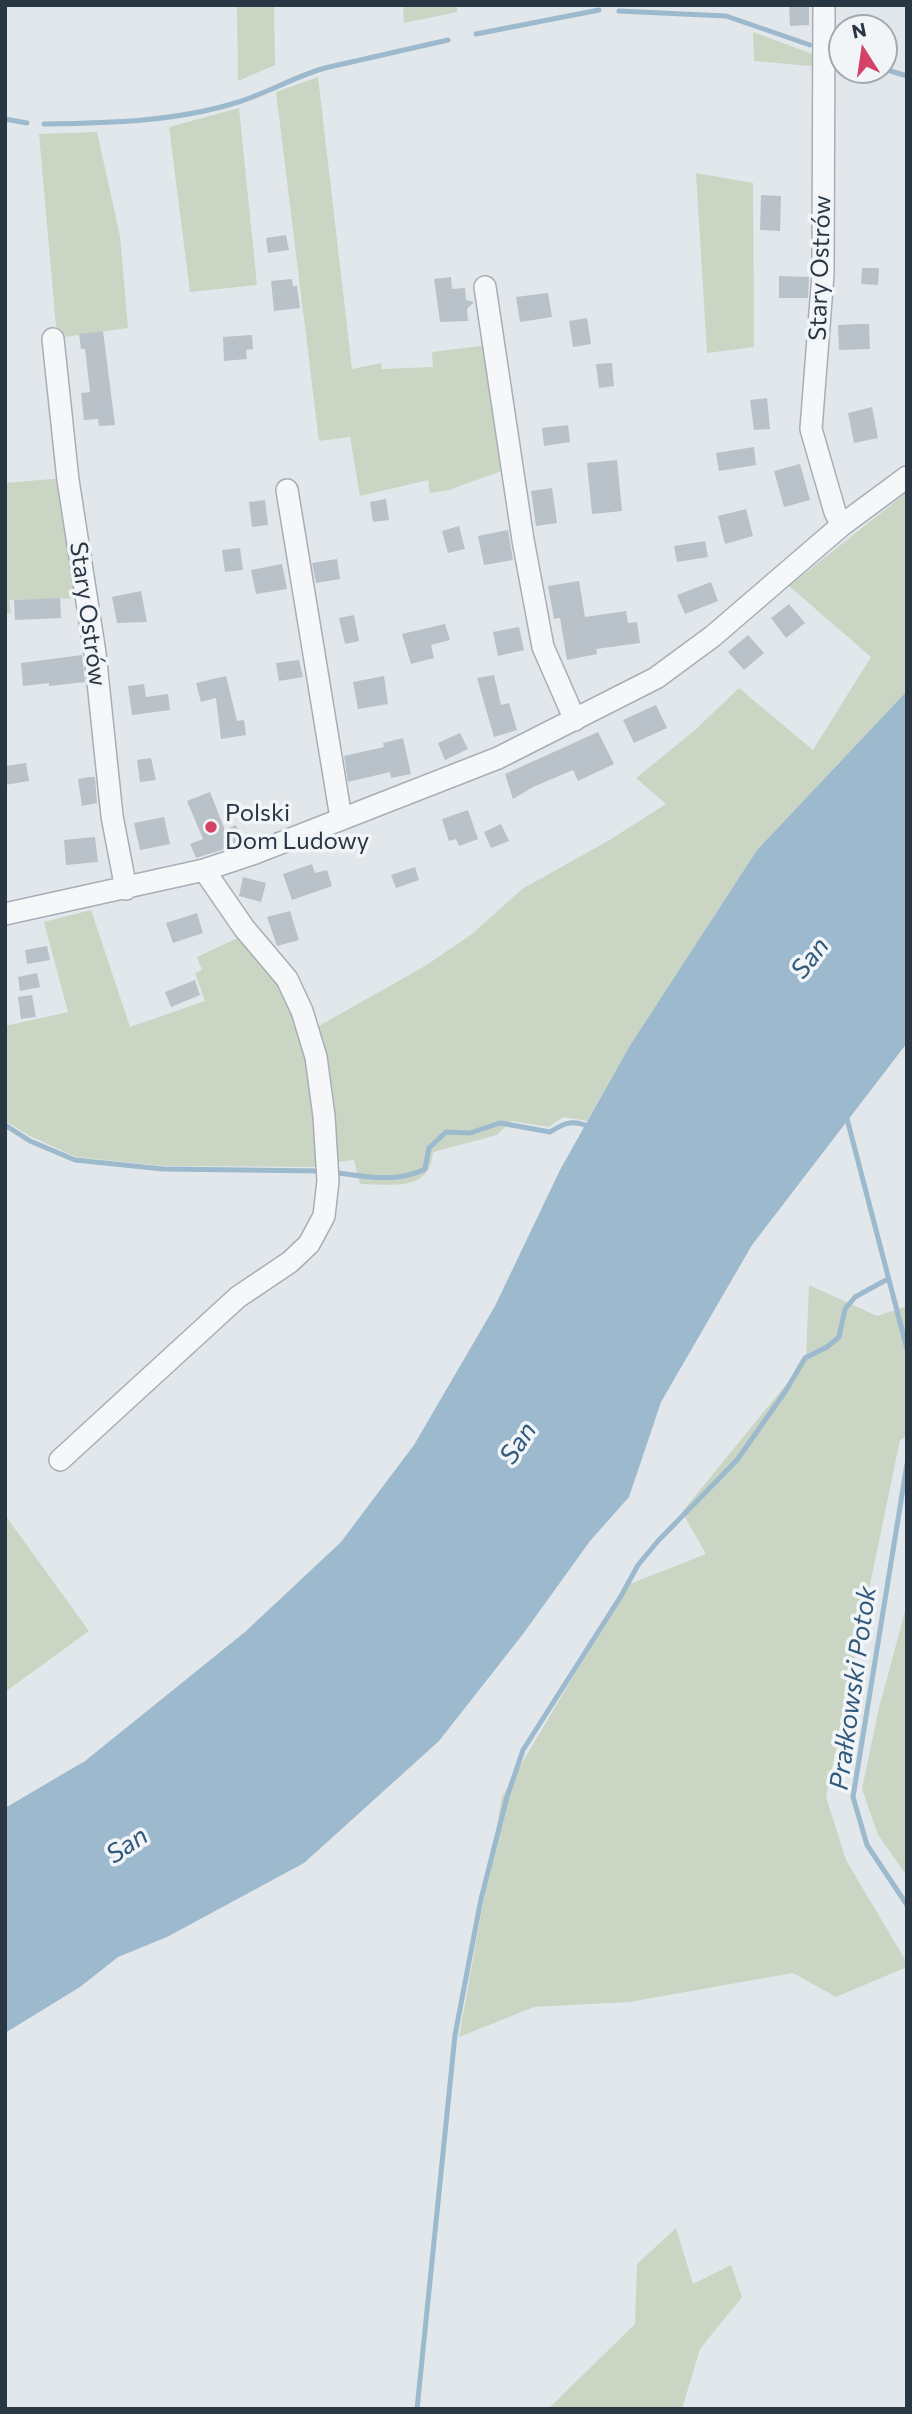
<!DOCTYPE html>
<html>
<head>
<meta charset="utf-8">
<style>
  body { margin:0 }
  #map { position:relative; width:912px; height:2414px; overflow:hidden; background:#e2e7eb; font-family:Commissioner,sans-serif }
  canvas { display:block }
  .frame { position:absolute; inset:0; border:7px solid #293644; pointer-events:none }
  .north { position:absolute; left:828px; top:14px; width:70px; height:70px; box-sizing:border-box; background:#f2f5f8; border:2px solid #a2a9b0; border-radius:50%; rotate:348deg; font-size:19px; font-weight:700; line-height:28px; text-align:center; color:#293644 }
  .north::after { content:''; display:block; margin:auto; width:24px; height:32px; background:#d54268; clip-path:polygon(50% 0,100% 100%,50% 72%,0 100%) }
</style>
</head>
<body>
<div id="map">
<canvas width="912" height="2414"></canvas>
<div class="frame"></div>
<div class="north">N</div>
</div>
<script>
const ctx = document.querySelector('canvas').getContext('2d');
ctx.lineJoin = 'round';
function fill(path, color) {
  ctx.fillStyle = color;
  ctx.fill(path, 'evenodd');
}
function trace(path, color, width, dash) {
  ctx.strokeStyle = color;
  ctx.lineWidth = width;
  ctx.lineCap = dash ? 'butt' : 'round';
  ctx.setLineDash(dash || []);
  ctx.stroke(path);
}
function write(font, color, halo, rows, align = 'center') {
  ctx.font = font + ' Commissioner,sans-serif';
  ctx.lineWidth = 7;
  ctx.setLineDash([]);
  ctx.textBaseline = 'middle';
  ctx.strokeStyle = halo;
  ctx.fillStyle = color;
  for (const [text, x, y, turn = 0] of rows) {
    ctx.save();
    ctx.translate(x, y);
    ctx.rotate((+turn || 0) * Math.PI / 180);
    ctx.textAlign = isNaN(turn) ? turn : align;
    if (halo) ctx.strokeText(text, 0, 0);
    ctx.fillText(text, 0, 0);
    ctx.restore();
  }
}
fill(new Path2D(`
  M237 5H274L275 65 238 81Z
  M403 5H457V12L404 23Z
  M753 32 821 57V67L754 61Z
  M318 77 352 369 381 363 382 369 433 367 432 352 489 345 507 469 449 490 430 493 428 480 360 496 350 437 319 441 276 92Z
  M239 108 257 285 190 292 169 127Z
  M97 132 120 236 128 328 57 338 39 134Z
  M696 173 753 183 754 347 707 353Z
  M64 478 81 598 9 600 11 613 5 614V483Z
  M907 492V691L757 850 629 1047 587 1121 563 1117 549 1127 511 1121 497 1135 433 1152C430 1193 391 1184 360 1184L354 1160 336 1162 317 1027 425 966 472 934 522 889 608 841 666 804 636 778 694 731 739 688 813 750 871 657 789 586Z
  M91 910 130 1027 205 1001 195 973 202 970 197 957 242 936 278 985 299 1029 305 1052 322 1167 163 1166 76 1157 30 1136 5 1121V1026L68 1012 44 922Z
  M809 1285 877 1316 907 1306V1436L900 1440 826 1797 846 1860 907 1963V1967L836 1997 793 1973 629 2002 534 2007 459 2037 502 1797 627 1585 706 1554 682 1512 806 1360Z
  M5 1515 89 1631 5 1692Z
  M907 1604V1876L878 1835 862 1789 879 1708Z
  M676 2228 693 2284 731 2265 742 2297 700 2349 682 2409H548L635 2324 637 2264Z`), '#cad6c3');
fill(new Path2D(`
  M907 691V1043L752 1245 661 1402 629 1497 590 1541 523 1634 439 1741 304 1863 167 1937 118 1957 80 1987 5 2033V1808L85 1761 245 1632 341 1542 414 1445 495 1306 560 1170 629 1047 757 850Z`), '#9cb9cd');
trace(new Path2D(`
  M619 11 726 16 810 45
  M476 34 599 10
  M840 55 842 56
  M884 69 907 76
  M5 119 27 123
  M44 124C108 123 173 122 235 103 266 94 293 77 325 68L448 40
  M846 1115 907 1349
  M5 1125 30 1141 75 1160 163 1169 322 1171
  M332 1172C362 1176 396 1184 425 1169L429 1148 446 1132 470 1133 500 1123 550 1132C563 1124 570 1120 585 1125L588 1130
  M907 1464 853 1797 867 1845 907 1905
  M417 2409 455 2035 481 1899 507 1797 523 1750 621 1596 638 1565 658 1541 737 1460 787 1389 805 1358 827 1347 839 1337 845 1309 855 1297 888 1279`), '#9cb9cd', 5);
fill(new Path2D(`
  M789 5H809V25L790 26Z
  M761 195 781 196 780 231 760 230Z
  M286 235 289 250 268 253 266 238Z
  M862 268H879L878 285 861 284Z
  M779 276 809 277 808 298H779Z
  M451 277 452 289 465 288 466 300 474 302 467 309 468 321 440 322 434 279Z
  M292 279 293 286H297L300 308 274 311 271 281Z
  M548 293 552 317 520 322 516 297Z
  M587 318 591 344 573 347 569 321Z
  M857 324H869L870 349 839 350 838 325Z
  M103 331 115 425 99 426 98 419 84 420 81 393 90 392 85 349H81L79 334Z
  M252 335 253 349 246 350 247 359 224 361 223 337Z
  M612 363 614 386 599 388 596 364Z
  M767 398 770 429 754 430 750 400Z
  M872 407 878 438 854 443 848 413Z
  M568 425 570 442 544 446 542 428Z
  M754 447 756 465 719 471 716 453Z
  M617 460 622 511 592 514 587 463Z
  M800 464 810 500 784 507 774 471Z
  M552 488 557 523 536 526 531 491Z
  M386 499 389 520 373 522 370 502Z
  M265 500 268 525 252 527 249 502Z
  M746 509 753 536 725 544 718 516Z
  M459 526 465 549 448 553 442 531Z
  M508 530 513 560 484 565 478 536Z
  M705 541 708 557 677 562 674 546Z
  M240 548 243 570 225 572 222 550Z
  M337 559 340 579 316 583 312 563Z
  M282 564 287 589 256 594 251 570Z
  M579 581 585 617 626 611 628 623 637 622 640 643 596 649 597 654 567 660 560 618 554 619 548 586Z
  M711 582 718 601 685 614 677 595Z
  M141 591 147 622 117 623 112 597Z
  M60 598 61 618 15 620 14 600Z
  M789 604 805 623 786 638 771 618Z
  M354 615 359 641 345 644 339 618Z
  M445 624 450 640 431 645 434 658 411 664 402 634Z
  M519 627 524 650 498 656 493 632Z
  M748 635 764 653 744 670 728 652Z
  M82 655 85 682 49 686V683L23 686 21 663Z
  M299 660 303 677 279 681 276 663Z
  M494 675 501 705 509 703 517 730 494 737 477 678Z
  M226 676 237 721 244 720 246 735 221 739 216 698 201 702 196 683Z
  M384 676 388 704 358 709 353 682Z
  M144 684 146 697 168 694 170 710 132 715 128 686Z
  M656 705 667 728 634 743 623 720Z
  M598 732 614 764 578 781 573 770 533 787 513 799 505 774Z
  M460 733 468 749 445 760 438 743Z
  M403 738 411 774 391 778 390 772 348 782 344 756 384 747 383 743Z
  M151 758 156 780 140 782 137 760Z
  M26 763 29 781 5 785V766Z
  M89 777H95L97 803 82 806 78 779Z
  M210 792 225 830 236 825 244 843 196 858 190 844 203 839 187 801Z
  M468 810 478 839 459 846 456 839 449 841 442 819Z
  M164 817 170 844 140 850 134 823Z
  M501 824 509 841 491 848 484 832Z
  M95 837 98 862 66 865 64 840Z
  M312 864 315 873 327 870 332 886 292 900 283 874Z
  M415 867 419 880 396 888 391 875Z
  M243 877 266 883 261 902 239 896Z
  M290 911 299 940 277 946 267 917Z
  M197 913 203 933 173 943 166 923Z
  M47 946 50 960 27 964 25 950Z
  M37 973 40 987 20 991 18 977Z
  M195 980 200 995 171 1007 165 992Z
  M32 995 36 1017 21 1019 18 997Z`), '#b9c1c9');
const minor = new Path2D(`
  M824 5 823 274 811 429 835 512 842 525
  M485 287 523 540 543 647 575 720
  M53 339 68 480 95 653 112 816 126 889
  M287 490 341 818
  M5 914 204 870 255 853 498 758 656 678 713 636 842 525 907 477
  M60 1460 238 1297 290 1262 309 1244 324 1216 328 1181 324 1116 316 1057 302 1011 287 979 244 928 204 870`);
trace(minor, '#a7aeb6', 24);
trace(minor, '#f5f7f9', 21);
for (const [x, y, r, color] of [
  [211,827,7,"#d54268"]
]) {
  const dot = new Path2D();
  dot.arc(x, y, r, 0, 2 * Math.PI);
  ctx.fillStyle = color;
  ctx.fill(dot);
  trace(dot, '#f2f5f8', 2.5);
}
write('24px', '#293644', '#f2f5f8', [
  ["Stary Ostrów",820,268,-88],
  ["Stary Ostrów",88,614,82]
]);
write('24px', '#293644', '#f2f5f8', [
  ["Polski",225,813],
  ["Dom Ludowy",225,841]
], 'left');
write('italic 26px', '#31597b', '#f2f5f8', [
  ["San",810,958,-52],
  ["San",518,1443,-56],
  ["Prałkowski Potok",853,1688,-82],
  ["San",127,1845,-34]
]);
</script>
</body>
</html>
